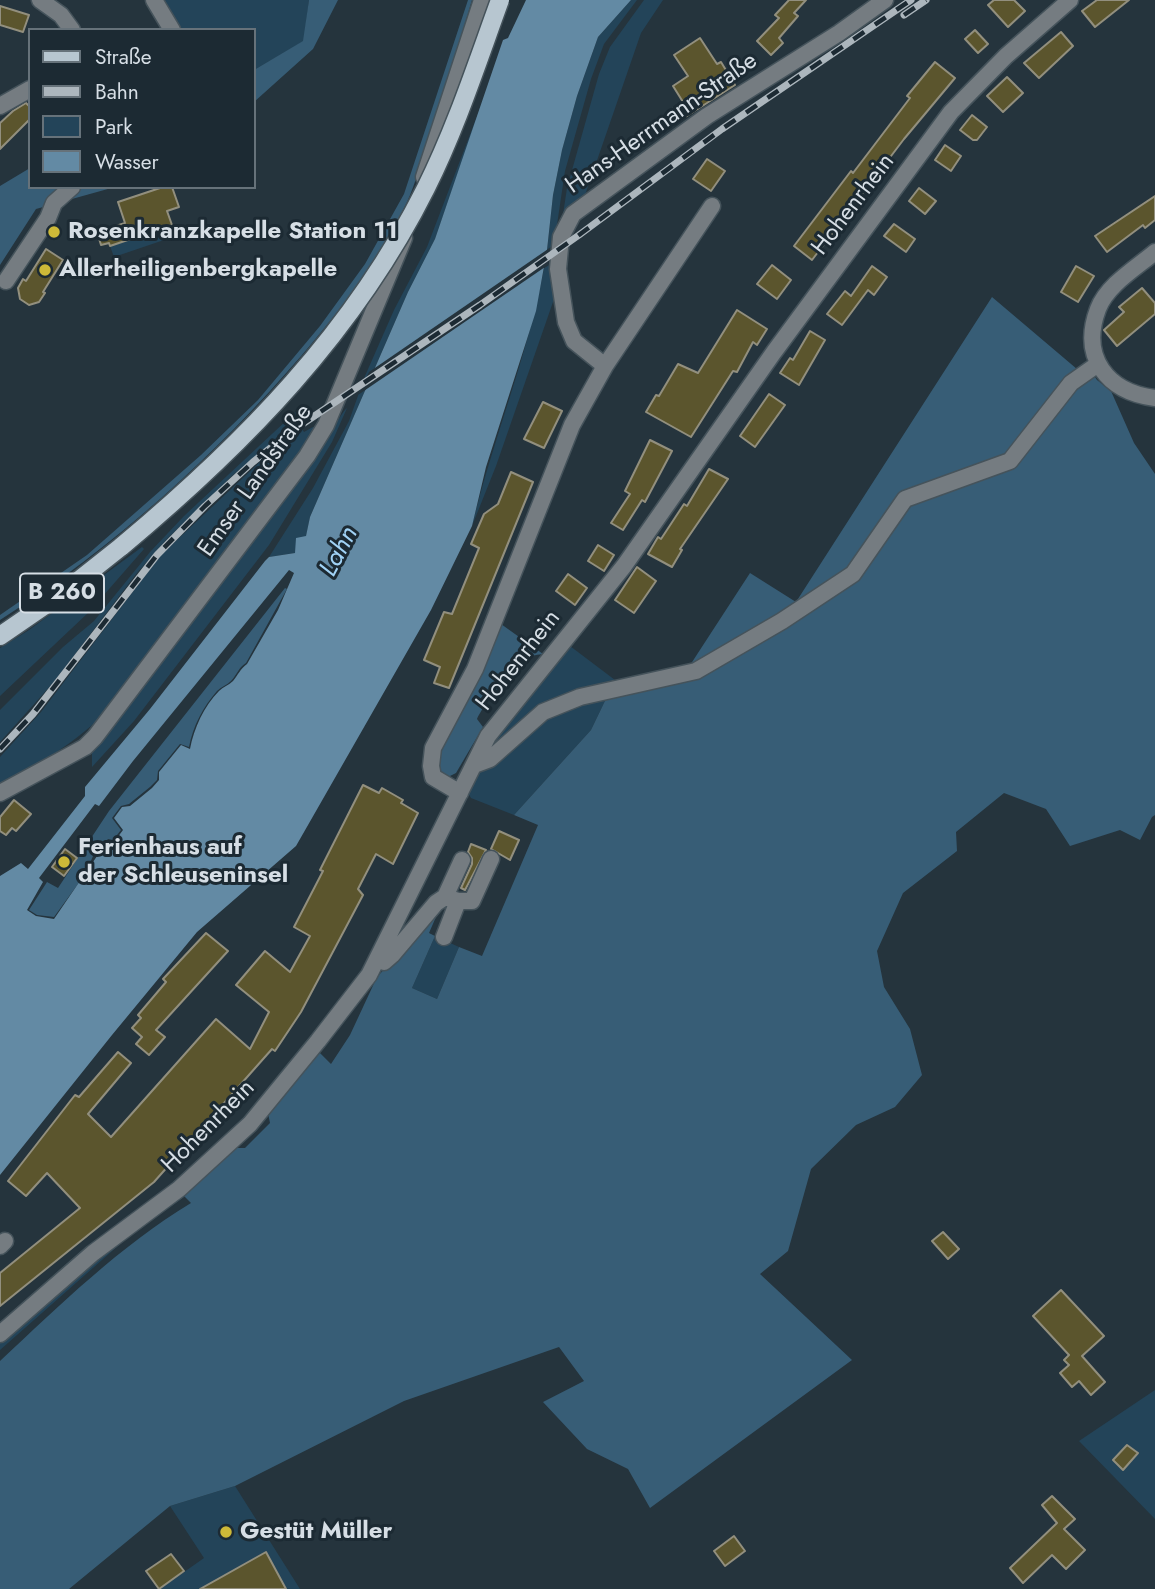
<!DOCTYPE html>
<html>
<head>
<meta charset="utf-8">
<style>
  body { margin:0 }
  #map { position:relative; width:1155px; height:1589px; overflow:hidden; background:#25343d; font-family:Jost,sans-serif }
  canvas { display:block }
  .legend { position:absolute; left:28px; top:28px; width:228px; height:161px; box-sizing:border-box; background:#1c2a33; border:2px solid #66727a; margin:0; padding:9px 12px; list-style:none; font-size:21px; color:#d6dee5 }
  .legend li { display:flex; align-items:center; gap:14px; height:35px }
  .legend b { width:35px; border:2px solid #66727a }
</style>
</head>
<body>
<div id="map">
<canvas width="1155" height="1589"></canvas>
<ul class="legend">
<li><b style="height:9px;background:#b7c6d0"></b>Straße</li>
<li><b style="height:9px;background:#acb6bd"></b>Bahn</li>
<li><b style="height:19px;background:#234459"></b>Park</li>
<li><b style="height:19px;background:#638aa4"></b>Wasser</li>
</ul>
</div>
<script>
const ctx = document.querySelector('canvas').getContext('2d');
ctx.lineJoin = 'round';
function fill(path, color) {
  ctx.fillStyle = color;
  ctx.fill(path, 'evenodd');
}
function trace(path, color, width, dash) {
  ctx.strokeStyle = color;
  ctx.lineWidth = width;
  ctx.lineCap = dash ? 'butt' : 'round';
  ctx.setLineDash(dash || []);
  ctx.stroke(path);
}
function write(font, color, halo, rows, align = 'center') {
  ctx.font = font + ' Jost,sans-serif';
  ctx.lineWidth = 6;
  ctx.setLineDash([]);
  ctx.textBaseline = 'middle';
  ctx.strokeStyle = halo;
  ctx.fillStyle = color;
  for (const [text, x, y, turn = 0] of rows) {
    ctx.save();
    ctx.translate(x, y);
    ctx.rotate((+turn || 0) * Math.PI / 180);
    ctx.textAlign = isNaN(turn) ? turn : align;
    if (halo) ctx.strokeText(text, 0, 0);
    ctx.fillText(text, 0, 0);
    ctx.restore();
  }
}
fill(new Path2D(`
  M161 0H309L304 41 254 70V30H178Z
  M631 0H637L604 44 591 79 565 171 554 245 547 250 553 195 562 150 577 96 598 37Z
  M644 0H663L641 33 583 201 562 221 567 188 599 74 610 47Z
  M484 98 435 239 408 292 310 517 306 537 295 553 269 557 313 488 349 421 365 376 394 310 427 247Z
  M172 225 164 240 114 257 110 246Z
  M553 263 557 291 553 302 496 466 472 526C493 439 528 355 544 268Z
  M302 406 306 415 233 475 167 539 137 573 53 683 0 742V710L63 647 94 621 150 552 184 516Z
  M347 408 332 442 269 545 134 721 92 767V749C129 708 160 663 194 619 230 570 268 523 304 474 312 463 341 412 347 408Z
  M313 427 316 428 309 438 267 499 109 709C77 742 40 764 0 785V757L41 712 161 555 262 460 302 429 304 432Z
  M142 547 144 549 89 612 0 696V648L29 630Z
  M570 646 615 680 591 730 514 815 471 798 468 793 497 735Z
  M435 936 459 947 437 999 412 988Z
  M183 1195 184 1197 128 1237 0 1350V1342L94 1259Z
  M1155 1390V1519L1079 1441Z
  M235 1486 300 1589H160L204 1558 170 1506Z`), '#234459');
fill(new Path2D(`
  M309 0H338L313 49 254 102V70L303 41Z
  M468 0H472C458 48 443 95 427 142 421 161 416 183 407 202 380 258 342 308 302 355 215 456 113 548 0 620V615L87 555 201 455 258 400 320 326 365 264 404 194Z
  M30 168V187H115L36 209 0 265V186Z
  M992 297 1084 375 1091 371 1097 380 1111 391 1134 443 1155 474V815L1152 817 1140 840 1120 830 1070 846 1046 809 1004 793 956 832 957 851 903 893 877 951 884 987 910 1029 922 1075 895 1107 856 1125 811 1169 788 1251 760 1274 852 1360 650 1508 628 1469 587 1449 543 1402 584 1381 559 1347 404 1401 235 1486 170 1506 69 1589H0V1361C60 1305 120 1246 191 1203L183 1195 233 1148H245L270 1123 268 1113 318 1051 331 1064 350 1035 377 977 439 910 429 933 435 936 412 988 437 999 459 947 482 956 538 825 514 815 591 730 615 680 649 686 683 676 750 573 796 602Z
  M285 588 287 589 246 663C238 668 237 675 231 681 227 685 221 687 217 691 203 707 193 726 189 747L180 744 158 771 157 780 150 787 129 804 121 806 112 818 121 830 113 840 108 839 93 856 86 873 54 917 37 915 29 910 47 882 58 888 109 811Z
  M501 624 543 654C539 655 531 655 527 657 516 662 481 708 477 719L483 727 456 773 446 778 438 773 437 757Z`), '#375d76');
fill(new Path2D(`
  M526 0H631L598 37 577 96 562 150 553 195 547 250 536 311 486 467 472 526 431 610 296 846 197 932 112 1035 0 1175V876L21 863 28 869 85 796V787L150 709 265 561 269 557 295 553 296 538 306 536 310 517 408 292 435 239 503 40 508 38ZM289 570 294 573 278 610 247 664C240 669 238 675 233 681 229 685 223 687 219 691 204 706 194 728 190 749L181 745 159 772V780L152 788 130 806 122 807 114 818 123 830 114 842 108 840 54 919 36 916 27 910 43 882 39 878 95 804 99 806 133 761Z`), '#638aa4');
fill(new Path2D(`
  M551 247 548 265 358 395 369 372Z`), '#25343d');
const building = new Path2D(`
  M789 0H806L794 13 798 16 779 38 783 43 771 55 757 41 779 18 775 15Z
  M994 0H1014L1025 11 1008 27 988 5Z
  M1097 0H1129L1095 27 1082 11Z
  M0 6 29 15 23 32 0 25Z
  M975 30 988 44 978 53 965 39Z
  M1061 32 1073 46 1039 78 1024 63Z
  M700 38 717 64 721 62 735 85 679 121 671 110 683 102 673 86 688 76 674 55Z
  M935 62 955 78 904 139 812 260 794 246 851 171 853 173 910 98 907 96Z
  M1007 77 1023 93 1003 112 987 96Z
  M26 103 30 107V119L0 149V123L13 111Z
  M972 115 987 127 977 140H973L960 130Z
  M945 145 961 156 951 171 935 160Z
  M707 159 725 171 711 191 693 179Z
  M163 187H172L179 207 167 211 172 225 110 246 109 243 101 245 97 232 125 223 118 202Z
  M919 188 936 201 925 214 909 201Z
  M1155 196V220L1145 228 1143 225 1107 252 1095 236Z
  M894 224 915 239 906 252 884 236Z
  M46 249 63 260 43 292 45 293 39 302 29 305 20 299 18 288 23 279 26 281Z
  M772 265 791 280 777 299 757 284Z
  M872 266 887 277 874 295 868 290 842 325 827 314 845 291 851 296Z
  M1076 266 1094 276 1078 302 1061 292Z
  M1142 288 1155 303V314L1117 346 1104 330 1124 312 1119 307Z
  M737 310 767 329 757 345 753 342 737 372 733 371 691 437 646 412 656 395 659 396 678 364 698 373Z
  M810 331 825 340 799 385 780 373 790 358 793 360Z
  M769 394 785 405 755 447 740 436Z
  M543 402 562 411 544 448 524 439Z
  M650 440 672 451 645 502 642 500 623 530 611 523 630 494 625 491Z
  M709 469 728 479 680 549 682 550 672 567 648 554 658 537 661 539 684 504 687 506Z
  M511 472 533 482 449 688 434 683 440 667 424 660 444 612 452 614 479 548 471 544 484 514 498 504Z
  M598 545 614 555 604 571 588 561Z
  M637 567 656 581 634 613 615 600Z
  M568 574 587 588 575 605 556 591Z
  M363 785 379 793 382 788 403 800 401 803 418 813 393 864 376 854 358 889 363 895 301 1012 275 1051 272 1049 154 1182 0 1306V1273L80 1208 47 1173 26 1196 8 1181 75 1095 79 1097 118 1052 131 1063 88 1114 111 1137 216 1019 250 1049 269 1012 236 985 265 951 290 972 310 936 294 927 323 871 320 870Z
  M14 800 31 814 16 831 12 828 6 835 0 831V817Z
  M499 831 519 840 510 860 491 849Z
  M471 844 486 850 465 890 461 888 472 864V858L468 852Z
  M65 849 77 858 64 876 52 867Z
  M206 933 228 951 156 1030 165 1037 149 1055 136 1044 142 1037 132 1028 141 1018 138 1015 166 982 163 979Z
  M943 1232 959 1249 948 1259 932 1241Z
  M1061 1290 1104 1336 1082 1356 1105 1382 1091 1395 1079 1381 1072 1387 1060 1373 1069 1365 1064 1360 1069 1355 1033 1316Z
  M1127 1445 1138 1453 1123 1470 1113 1460Z
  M1052 1496 1075 1519 1064 1529 1085 1550 1066 1569 1052 1555 1023 1583 1010 1568 1057 1523 1042 1505Z
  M734 1536 745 1551 725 1566 714 1551Z
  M266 1552 286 1589H200Z
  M171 1554 184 1571 159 1589 146 1571Z`);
fill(building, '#5b552d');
trace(building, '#928f7e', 2);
const minor = new Path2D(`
  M40 0 61 15 72 30
  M154 0 172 30
  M0 106 30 89
  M424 177 482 0
  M1155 252C1136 268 1107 285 1098 309 1080 357 1107 392 1155 398
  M6 281 48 218 54 203 72 187
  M605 366 712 206
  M474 765 490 759 543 712 580 697 696 671 782 621 853 574 905 499 1010 461 1071 383 1098 364
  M0 793 85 747 95 737 307 456 326 425 404 238
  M460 793 433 777 431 766 433 748 475 669 572 425 605 366 574 341 566 322 558 269 561 237 573 214 707 116 839 33 885 0
  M445 897 462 860
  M444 937 458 901
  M377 959 384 962 392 955 436 903 445 897 458 901H472L491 859
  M0 1246 5 1241
  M0 1334 93 1253 179 1189 250 1124 318 1041 369 975 377 959 488 736 624 566 774 352 951 112 1006 56 1070 0`);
const major = new Path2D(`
  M0 636 64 592 122 546`);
trace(minor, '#45535b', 19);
trace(major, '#45535b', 21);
trace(minor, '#757c81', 16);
trace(major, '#b7c6d0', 18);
const rail = new Path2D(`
  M904 15 926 0
  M0 749 33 714 157 555 205 506 253 462 289 433 480 305 579 235 722 129 911 0`);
trace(rail, '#acb6bd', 7);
trace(rail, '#1c2a33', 4.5, [13]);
const majorBridge = new Path2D(`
  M122 546C244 444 354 332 426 188 456 128 477 63 500 0`);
trace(majorBridge, '#45535b', 21, []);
trace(majorBridge, '#b7c6d0', 18);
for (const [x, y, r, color] of [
  [54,232,7,"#cdb938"],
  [45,270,7,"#cdb938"],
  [64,862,7,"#cdb938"],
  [226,1532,7,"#cdb938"]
]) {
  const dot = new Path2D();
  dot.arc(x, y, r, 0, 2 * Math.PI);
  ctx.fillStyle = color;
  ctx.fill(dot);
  trace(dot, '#1c2a33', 2.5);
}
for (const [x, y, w] of [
  [62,593,84]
]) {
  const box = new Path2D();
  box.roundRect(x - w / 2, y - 19.5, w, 39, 5);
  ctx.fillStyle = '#1c2a33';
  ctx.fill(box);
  trace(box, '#d6dee5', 2);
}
write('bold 23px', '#d6dee5', null, [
  ["B 260",62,593]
]);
write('24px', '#d6dee5', '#1c2a33', [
  ["Hans-Herrmann-Straße",662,124,-35],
  ["Hohenrhein",854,205,-53],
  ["Emser Landstraße",256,481,-55],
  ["Hohenrhein",519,661,-52],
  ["Hohenrhein",209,1127,-45]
]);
write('bold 24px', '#d6dee5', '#1c2a33', [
  ["Rosenkranzkapelle Station 11",68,232],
  ["Allerheiligenbergkapelle",59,270],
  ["Ferienhaus auf",78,848],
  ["der Schleuseninsel",78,876],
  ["Gestüt Müller",240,1532]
], 'left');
write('italic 26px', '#a1d3f6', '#1c2a33', [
  ["Lahn",340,552,-62]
]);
</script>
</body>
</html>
